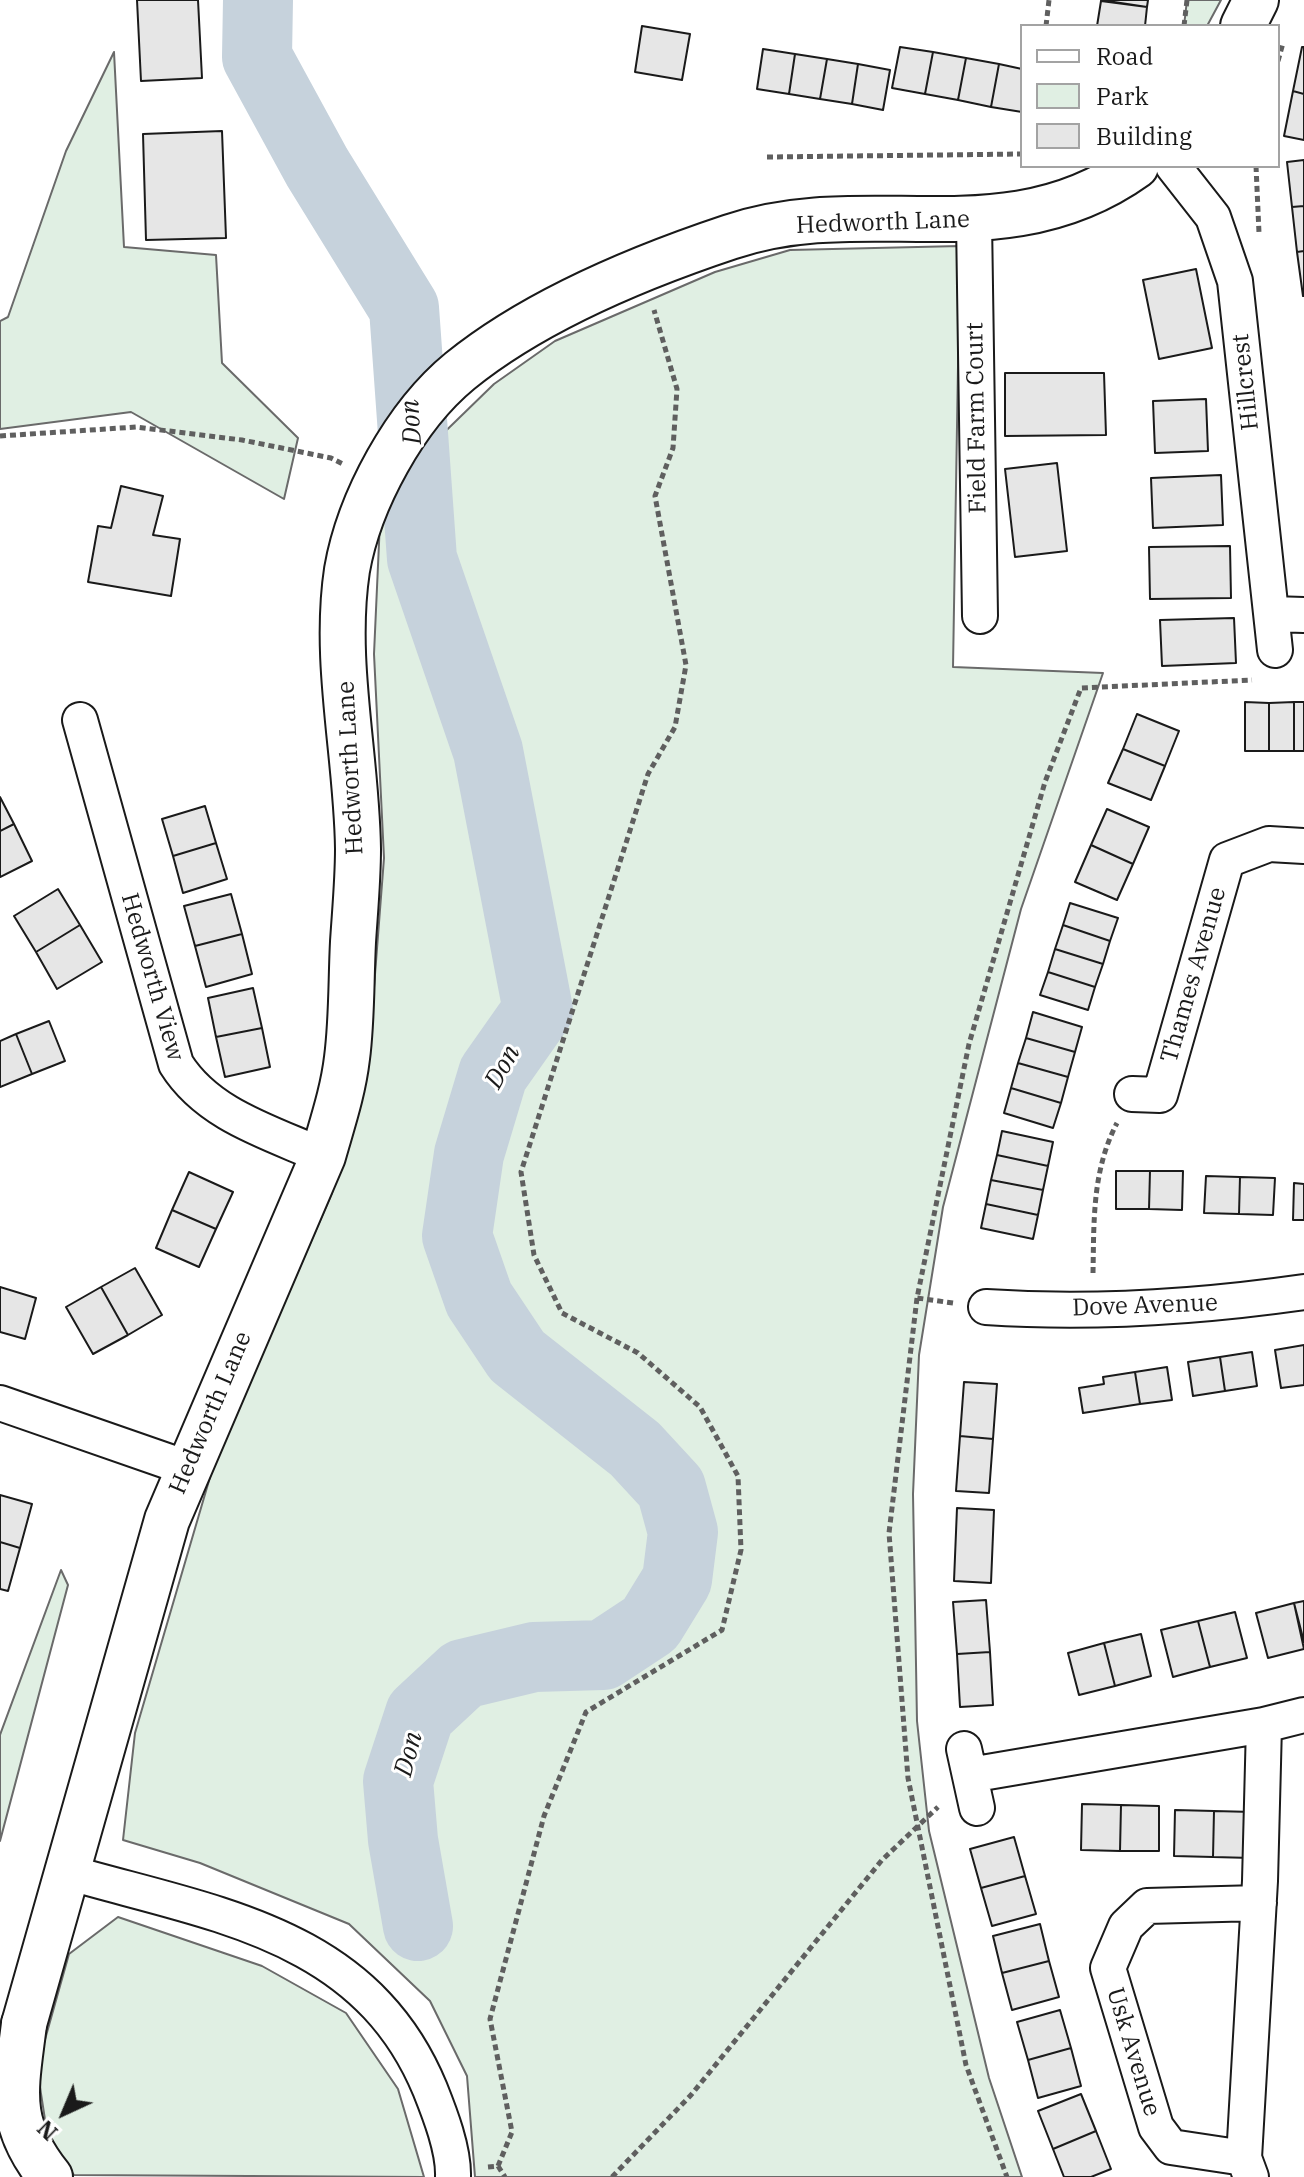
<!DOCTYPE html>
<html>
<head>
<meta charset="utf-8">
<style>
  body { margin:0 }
  #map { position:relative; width:1304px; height:2177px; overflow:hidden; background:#fff; font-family:"IBM Plex Serif",serif }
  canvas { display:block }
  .legend { position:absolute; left:1020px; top:24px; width:260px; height:144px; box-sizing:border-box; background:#fff; border:2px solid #a3a3a3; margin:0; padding:10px 14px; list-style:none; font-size:24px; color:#1a1a1a }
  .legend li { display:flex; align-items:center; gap:16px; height:40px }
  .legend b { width:40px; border:2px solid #a3a3a3 }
  .north { position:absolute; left:24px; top:2073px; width:80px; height:80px; -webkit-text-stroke:6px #fff; paint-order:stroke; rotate:224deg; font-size:22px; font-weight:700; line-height:32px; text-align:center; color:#1a1a1a }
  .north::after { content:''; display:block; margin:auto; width:28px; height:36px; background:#1a1a1a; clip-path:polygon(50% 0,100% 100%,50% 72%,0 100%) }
</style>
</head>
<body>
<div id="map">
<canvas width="1304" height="2177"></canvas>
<ul class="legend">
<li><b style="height:10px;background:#fff"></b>Road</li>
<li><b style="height:22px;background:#e0efe3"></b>Park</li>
<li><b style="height:22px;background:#e6e6e6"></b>Building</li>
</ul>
<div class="north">N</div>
</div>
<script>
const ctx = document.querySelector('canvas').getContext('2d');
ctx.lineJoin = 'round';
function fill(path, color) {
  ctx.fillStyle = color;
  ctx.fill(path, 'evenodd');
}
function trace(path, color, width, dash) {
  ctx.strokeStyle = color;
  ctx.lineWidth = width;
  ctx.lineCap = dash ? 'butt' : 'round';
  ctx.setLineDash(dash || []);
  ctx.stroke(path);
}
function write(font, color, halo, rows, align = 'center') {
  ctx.font = font + ' "IBM Plex Serif",serif';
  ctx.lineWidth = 6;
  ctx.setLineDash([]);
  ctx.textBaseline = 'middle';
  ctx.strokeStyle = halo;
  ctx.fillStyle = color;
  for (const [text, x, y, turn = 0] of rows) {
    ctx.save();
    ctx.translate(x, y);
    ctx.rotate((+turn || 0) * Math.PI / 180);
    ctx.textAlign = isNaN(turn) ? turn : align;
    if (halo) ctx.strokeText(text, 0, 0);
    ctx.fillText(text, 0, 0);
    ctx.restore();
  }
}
const green = new Path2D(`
  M1187 0H1221L1207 26H1184Z
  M114 52 124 247 216 255 222 363 298 438 284 499 131 412 0 429V321L8 317 66 151Z
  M960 246 953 667 1103 673 1021 909 943 1207 919 1355 913 1494 917 1721 929 1831 989 2078 1022 2177H475L467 2076 430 2001 349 1924 200 1863 123 1840 135 1733 213 1467 332 1193 370 1039 384 858 374 654 380 521 422 454 494 384 555 341 715 272 790 250Z
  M61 1570 68 1585 0 1841V1735Z
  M118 1917 262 1966 346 2013 398 2089 424 2177 74 2175 48 2139 37 2068 69 1954Z`);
fill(green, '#e0efe3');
trace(green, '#6a6a6a', 2);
trace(new Path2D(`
  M258 0 257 57 317 167 404 308 422 559 488 751 538 1010 493 1074 469 1154 457 1236 479 1299 517 1356 635 1449 671 1488 683 1532 677 1580 650 1624 603 1655 534 1657 463 1674 420 1714 398 1781 403 1840 418 1926`), '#c6d2dc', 70);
const building = new Path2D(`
  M137 0H198L202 78 141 81Z
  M1101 0H1148L1147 7Z
  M1101 1 1147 7 1145 26H1097Z
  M642 26 690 34 682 80 635 72Z
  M900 47 933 52 925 94 892 88Z
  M1302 47H1304V94L1293 91Z
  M763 49 795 54 789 94 757 89Z
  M933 52 966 58 958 100 925 94Z
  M795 54 827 59 820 99 789 94Z
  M966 58 999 64 991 107 958 100Z
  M827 59 858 64 852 104 820 99Z
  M858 64 890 70 883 110 852 104Z
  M999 64 1022 69V112L991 107Z
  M1293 91 1304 94V140L1284 136Z
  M222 131 226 238 146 240 143 134Z
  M1304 160V206L1292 207 1287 162Z
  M1304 206V251L1297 252 1292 207Z
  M1304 251V296H1303L1297 252Z
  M1196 269 1212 348 1159 359 1143 280Z
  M1005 373H1104L1106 435 1005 436Z
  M1206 399 1208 451 1155 453 1153 401Z
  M1057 463 1067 551 1015 557 1005 469Z
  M1221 475 1223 525 1153 528 1151 478Z
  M121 486 163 496 153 535 180 539 171 596 88 582 98 526 111 528Z
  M1230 546 1231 598 1150 599 1149 547Z
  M1234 618 1236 663 1162 666 1160 620Z
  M1245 702 1269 703V751H1245Z
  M1294 702V751H1269V703Z
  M1294 702H1304V751H1294Z
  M1137 714 1179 731 1165 766 1123 749Z
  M1123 749 1165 766 1151 800 1108 783Z
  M0 797 14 824 0 831Z
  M205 806 216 843 173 856 162 819Z
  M1107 809 1149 827 1133 864 1091 845Z
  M14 824 32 861 0 877V831Z
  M216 843 227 879 183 893 173 856Z
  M1091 845 1133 864 1117 900 1075 882Z
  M58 889 80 925 36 952 14 916Z
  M231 894 242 934 195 946 184 906Z
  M1070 903 1118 918 1110 941 1063 925Z
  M80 925 102 962 57 989 36 952Z
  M1063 925 1110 941 1103 964 1055 949Z
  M242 934 252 974 206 987 195 946Z
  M1055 949 1103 964 1095 987 1048 972Z
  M1048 972 1095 987 1088 1010 1040 995Z
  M253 988 262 1028 216 1037 208 998Z
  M1033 1012 1082 1027 1075 1052 1026 1038Z
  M49 1021 65 1061 32 1074 16 1034Z
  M262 1028 270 1067 225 1077 216 1037Z
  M16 1034 32 1074 0 1087V1041Z
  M1026 1038 1075 1052 1068 1077 1018 1063Z
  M1018 1063 1068 1077 1061 1103 1011 1088Z
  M1011 1088 1061 1103 1053 1128 1004 1113Z
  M1002 1131 1053 1142 1048 1166 997 1155Z
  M997 1155 1048 1166 1043 1190 991 1180Z
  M1116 1171H1150L1149 1209H1116Z
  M1150 1171H1183L1182 1210 1149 1209Z
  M189 1172 233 1192 216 1229 172 1210Z
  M1206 1176 1240 1177 1239 1214 1204 1213Z
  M1240 1177 1275 1178 1273 1215 1239 1214Z
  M991 1180 1043 1190 1038 1215 986 1204Z
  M1294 1183 1304 1184V1220H1293Z
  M986 1204 1038 1215 1033 1239 981 1228Z
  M172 1210 216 1229 199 1267 156 1248Z
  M135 1268 162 1315 128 1335 101 1287Z
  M0 1287 36 1298 25 1339 0 1332Z
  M101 1287 128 1335 93 1354 66 1307Z
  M1304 1345V1385L1281 1388 1275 1350Z
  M1252 1352 1257 1386 1225 1391 1220 1357Z
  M1220 1357 1225 1391 1193 1396 1188 1362Z
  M1167 1367 1172 1400 1140 1404 1135 1372Z
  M1135 1372 1140 1404 1083 1413 1079 1388 1104 1384 1103 1377Z
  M964 1382 997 1384 993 1439 960 1436Z
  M960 1436 993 1439 989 1493 956 1491Z
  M0 1495 32 1504 20 1548 0 1542Z
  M957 1508 994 1510 991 1583 954 1581Z
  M0 1542 20 1548 8 1591 0 1589Z
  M986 1600 990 1652 957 1654 953 1602Z
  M1304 1601V1642L1294 1603Z
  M1294 1603 1304 1649 1268 1658 1256 1613Z
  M1235 1612 1247 1658 1210 1667 1198 1621Z
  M1198 1621 1210 1667 1173 1677 1161 1630Z
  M1141 1634 1151 1676 1115 1686 1104 1643Z
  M1104 1643 1115 1686 1079 1695 1068 1653Z
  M990 1652 993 1705 960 1707 957 1654Z
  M1082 1804 1121 1805 1120 1851 1081 1850Z
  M1121 1805 1159 1806V1851H1120Z
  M1175 1810 1214 1811 1213 1857 1174 1856Z
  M1214 1811 1253 1812 1252 1858 1213 1857Z
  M1014 1837 1025 1876 981 1888 970 1849Z
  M1025 1876 1036 1914 992 1926 981 1888Z
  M1040 1924 1049 1961 1002 1973 993 1936Z
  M1049 1961 1059 1997 1012 2010 1002 1973Z
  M1060 2010 1071 2048 1028 2060 1017 2022Z
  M1071 2048 1081 2086 1038 2098 1028 2060Z
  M1081 2094 1096 2131 1053 2149 1038 2111Z
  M1096 2131 1111 2169 1091 2177H1064L1053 2149Z`);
fill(building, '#e6e6e6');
trace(building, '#1a1a1a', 2);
const street = new Path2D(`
  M1173 166 1213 217 1235 281 1275 650
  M974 221 980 616
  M1272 614 1304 615
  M80 720 176 1064C208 1115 269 1132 323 1156
  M1132 1094 1160 1095 1227 860 1269 844 1304 846
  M986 1307C1092 1314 1199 1307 1304 1292
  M0 1403 187 1468
  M964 1749 977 1808
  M970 1775 1264 1725
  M67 1872C212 1914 365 1932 430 2089 440 2114 454 2150 453 2177
  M1244 2158 1171 2147 1156 2127 1108 1968 1126 1926 1147 1906 1259 1903
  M1251 2177 1244 2158 1260 1881 1264 1725 1304 1715`);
const secondary = new Path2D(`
  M1243 26 1256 0
  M24 2024 167 1520 323 1156C332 1124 343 1092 347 1058 352 1020 351 981 353 942 355 911 358 880 358 849 357 757 333 662 347 570 359 501 405 416 460 371 534 311 640 267 730 237 867 190 1005 260 1136 166`);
const highway = new Path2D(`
  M24 2024C16 2090 6 2122 50 2177`);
trace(street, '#1a1a1a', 38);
trace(secondary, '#1a1a1a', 48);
trace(highway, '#1a1a1a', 48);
trace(new Path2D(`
  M1046 26 1049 0
  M1184 26 1187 0
  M1278 61 1283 43
  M767 157 1022 154
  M1256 166 1259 233
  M0 436 136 427 242 440 331 458 343 464
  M1093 1273C1094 1221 1092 1171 1117 1123
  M917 1298 889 1533 908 1778 966 2065 1007 2177
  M953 1303 917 1298 969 1044 1045 782 1081 688 1252 680
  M498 2166 505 2177
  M488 2167 498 2166 512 2132 490 2019 544 1816 586 1712 722 1630 741 1550 738 1476 700 1407 638 1353 562 1313 534 1255 521 1172 648 774 675 727 686 665 655 496 673 448 677 389 654 310
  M612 2177 691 2095 882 1860 938 1807`), '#5f5f5f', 5, [6, 4]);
trace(street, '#fff', 34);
trace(secondary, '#fff', 44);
trace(highway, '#fff', 44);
write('24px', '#1a1a1a', '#fff', [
  ["Hedworth Lane",883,223,-2],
  ["Hillcrest",1246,382,-96],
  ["Field Farm Court",977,418,-91],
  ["Hedworth Lane",351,768,-93],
  ["Thames Avenue",1194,975,-74],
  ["Hedworth View",152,977,74],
  ["Dove Avenue",1145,1306,-2],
  ["Hedworth Lane",211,1413,-67],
  ["Usk Avenue",1133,2052,73]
]);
write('italic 26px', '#1a1a1a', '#fff', [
  ["Don",412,422,-94],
  ["Don",503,1067,-61],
  ["Don",409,1754,-75]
]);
</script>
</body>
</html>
